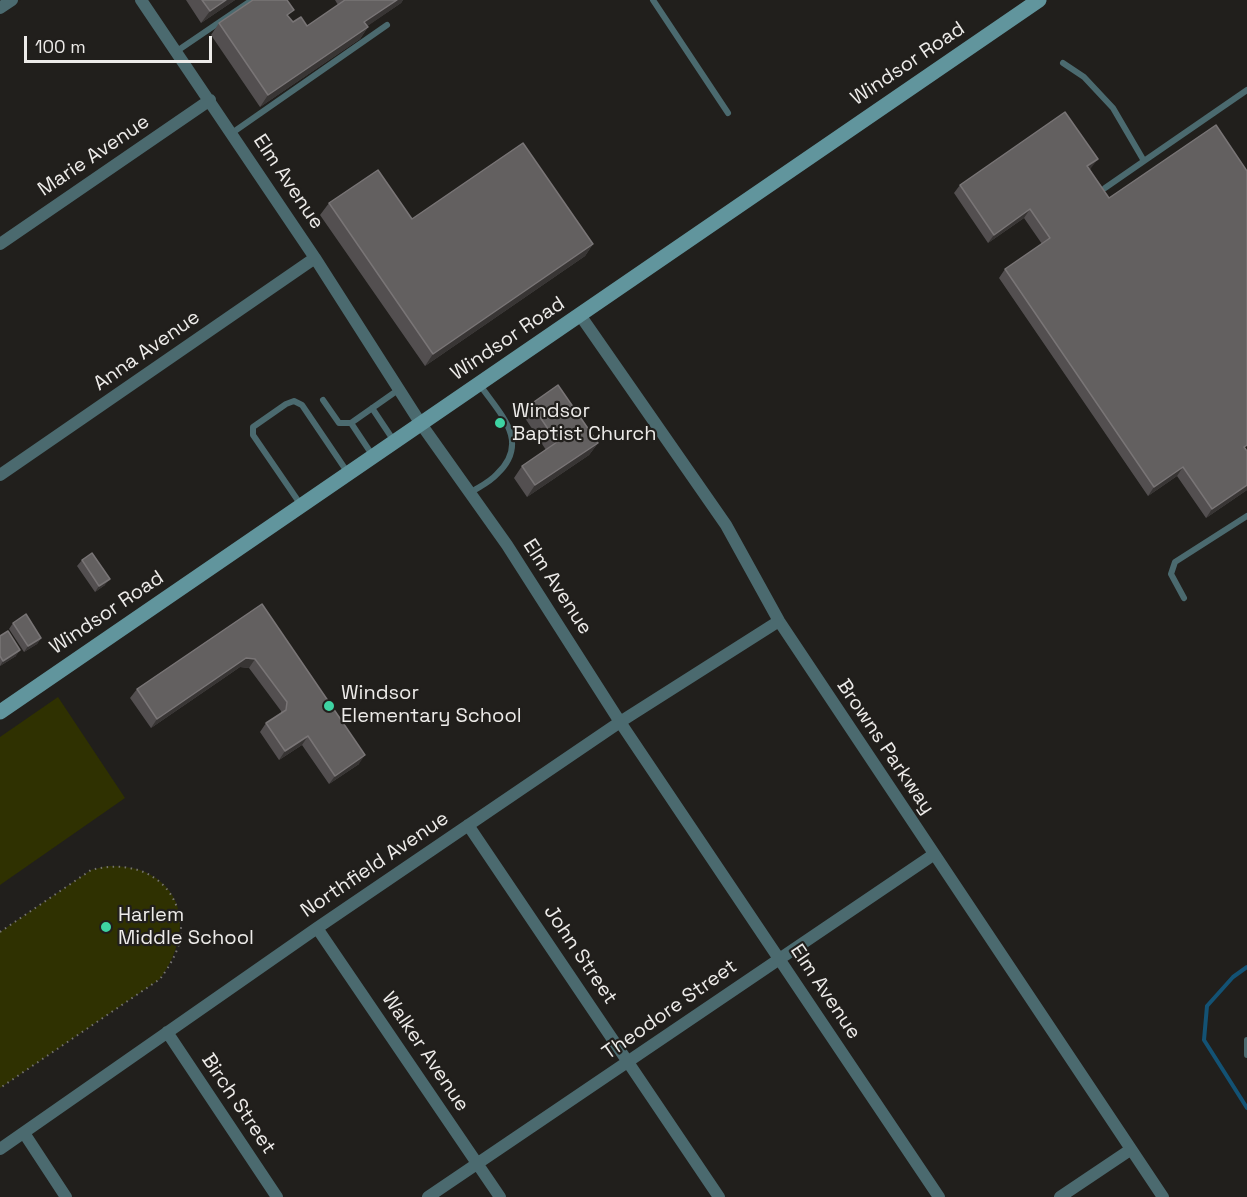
<!DOCTYPE html>
<html>
<head>
<meta charset="utf-8">
<style>
  body { margin:0 }
  #map { position:relative; width:1247px; height:1197px; overflow:hidden; background:#211f1c; font-family:"Space Grotesk",sans-serif }
  canvas { display:block }
  .scale { position:absolute; left:24px; top:36px; width:188px; height:27px; box-sizing:border-box; border:3px solid #edebe9; border-top:0; padding-left:8px; font-size:18px; line-height:21px; white-space:nowrap; color:#edebe9; -webkit-text-stroke:4px #211f1c; paint-order:stroke }
</style>
</head>
<body>
<div id="map">
<canvas width="1247" height="1197"></canvas>
<div class="scale">100 m</div>
</div>
<script>
const ctx = document.querySelector('canvas').getContext('2d');
ctx.lineJoin = 'round';
function fill(path, color) {
  ctx.fillStyle = color;
  ctx.fill(path, 'evenodd');
}
function trace(path, color, width, dash) {
  ctx.strokeStyle = color;
  ctx.lineWidth = width;
  ctx.lineCap = dash ? 'butt' : 'round';
  ctx.setLineDash(dash || []);
  ctx.stroke(path);
}
function write(font, color, halo, rows, align = 'center') {
  ctx.font = font + ' "Space Grotesk",sans-serif';
  ctx.lineWidth = 4.5;
  ctx.setLineDash([]);
  ctx.textBaseline = 'middle';
  ctx.strokeStyle = halo;
  ctx.fillStyle = color;
  for (const [text, x, y, turn = 0] of rows) {
    ctx.save();
    ctx.translate(x, y);
    ctx.rotate((+turn || 0) * Math.PI / 180);
    ctx.textAlign = isNaN(turn) ? turn : align;
    if (halo) ctx.strokeText(text, 0, 0);
    ctx.fillText(text, 0, 0);
    ctx.restore();
  }
}
fill(new Path2D(`
  M58 697 125 798 0 885V737Z
  M107 866C121 866 137 867 149 874 192 897 185 945 160 979L0 1088V932L91 870Z`), '#2f3101');
trace(new Path2D(`
  M1247 967 1233 977 1207 1006 1204 1040 1247 1108`), '#135274', 4);
trace(new Path2D(`
  M0 932 91 870C136 858 178 879 181 928 182 946 170 966 160 979L0 1088`), '#767472', 2, [1.5, 4.5]);
trace(new Path2D(`
  M653 0 728 113
  M177 51 252 0
  M1063 63 1084 77 1113 108 1144 161 1247 90
  M232 133 387 25
  M1105 188 1144 161
  M323 400 339 423H351
  M372 408 394 441
  M373 456 351 423 398 390
  M470 493C479 487 490 482 497 474 531 442 500 414 480 385
  M301 505 253 435V427L286 404 294 401 302 405 348 473
  M1184 598 1171 574 1175 562 1247 516
  M1247 1040V1055`), '#4b6a6f', 6);
trace(new Path2D(`
  M141 0 315 258 421 424 507 545 620 722 939 1197
  M0 8 12 0
  M0 244 210 100
  M580 315 726 525 779 621 1163 1197
  M0 475 315 258
  M468 825 719 1197
  M317 928 500 1197
  M167 1032 277 1197
  M24 1133 66 1197
  M0 1149 317 928 620 722 779 621
  M428 1197 933 855
  M1060 1197 1130 1150`), '#4b6a6f', 12);
trace(new Path2D(`
  M0 712 1039 0`), '#61959d', 15);
fill(new Path2D(`
  M186 0H235L201 23Z
  M335 0H403L401 3 367 26 368 27 360 39 260 107 211 35 219 23 289 17 293 22 307 26 338 5Z
  M1091 168 1090 169 1246 450 1247 490 1206 518 1177 476 1148 496 999 278 1005 269 1042 244 1024 218 988 243 954 193 960 185Z
  M329 203 412 219 593 244 585 256 425 366 320 215Z
  M531 404 598 443 589 455 527 497 514 478 522 466 546 450 523 415Z
  M82 560 105 585 95 592 77 566Z
  M262 604 359 764 329 784 302 745 279 760 260 732 266 723 281 713V711L249 668 240 667 151 728 130 698 137 689Z
  M13 623 41 638 37 644 24 652 9 629Z
  M0 636 16 656 0 666Z`), '#534f50');
fill(new Path2D(`
  M226 0H235L201 23 210 11Z
  M397 0H403L401 3 356 34 364 22Z
  M368 27 360 39 260 107 268 95Z
  M1098 159 1091 168 1081 175 1087 166Z
  M1030 209 1024 218 988 243 994 235Z
  M593 244 585 256 425 366 433 354Z
  M598 443 589 455 527 497 535 485Z
  M1183 467 1177 476 1148 496 1154 487Z
  M1247 485V490L1206 518 1212 509Z
  M110 579 105 585 95 592 99 586Z
  M41 638 37 644 24 652 28 646Z
  M20 650 16 656 0 666 3 661Z
  M246 658 255 659 249 668 240 667 151 728 157 719Z
  M308 736 302 745 279 760 285 751Z
  M365 755 359 764 329 784 335 776Z`), '#383534');
const building = new Path2D(`
  M202 0H226L210 11Z
  M253 0H287L294 10 287 15 293 22 301 17 307 26 345 0H397L364 22 368 27 268 95 219 23Z
  M1065 112 1098 159 1087 166 1109 198 1216 125 1247 171V445L1244 447 1247 451V485L1212 509 1183 467 1154 487 1005 269 1050 238 1030 209 994 235 960 185Z
  M523 143 593 244 433 354 329 203 378 170 412 219Z
  M558 385 598 443 535 485 522 466 557 442 531 404Z
  M92 553 110 579 99 586 82 560Z
  M262 604 365 755 335 776 308 736 285 751 266 723 286 710 287 702 255 659 246 658 157 719 137 689Z
  M26 614 41 638 28 646 13 623Z
  M8 631 20 650 3 661 0 656V636Z`);
fill(building, '#636060');
trace(building, '#797576', 1.5);
for (const [x, y, r, color] of [
  [500,423,6,"#3ed4a3"],
  [329,706,6,"#3ed4a3"],
  [106,927,6,"#3ed4a3"]
]) {
  const dot = new Path2D();
  dot.arc(x, y, r, 0, 2 * Math.PI);
  ctx.fillStyle = color;
  ctx.fill(dot);
  trace(dot, '#211f1c', 2);
}
write('20px', '#edebe9', '#211f1c', [
  ["Windsor Road",908,64,-34],
  ["Marie Avenue",94,156,-34],
  ["Elm Avenue",288,182,56],
  ["Windsor Road",508,339,-34],
  ["Anna Avenue",147,351,-35],
  ["Elm Avenue",557,587,57],
  ["Windsor Road",107,613,-34],
  ["Browns Parkway",885,747,56],
  ["Northfield Avenue",375,865,-34],
  ["John Street",580,955,56],
  ["Elm Avenue",825,992,56],
  ["Theodore Street",670,1010,-35],
  ["Walker Avenue",425,1052,56],
  ["Birch Street",238,1104,56]
]);
write('20px', '#edebe9', '#211f1c', [
  ["Windsor",512,412],
  ["Baptist Church",512,435],
  ["Windsor",341,694],
  ["Elementary School",341,717],
  ["Harlem",118,916],
  ["Middle School",118,939]
], 'left');
</script>
</body>
</html>
